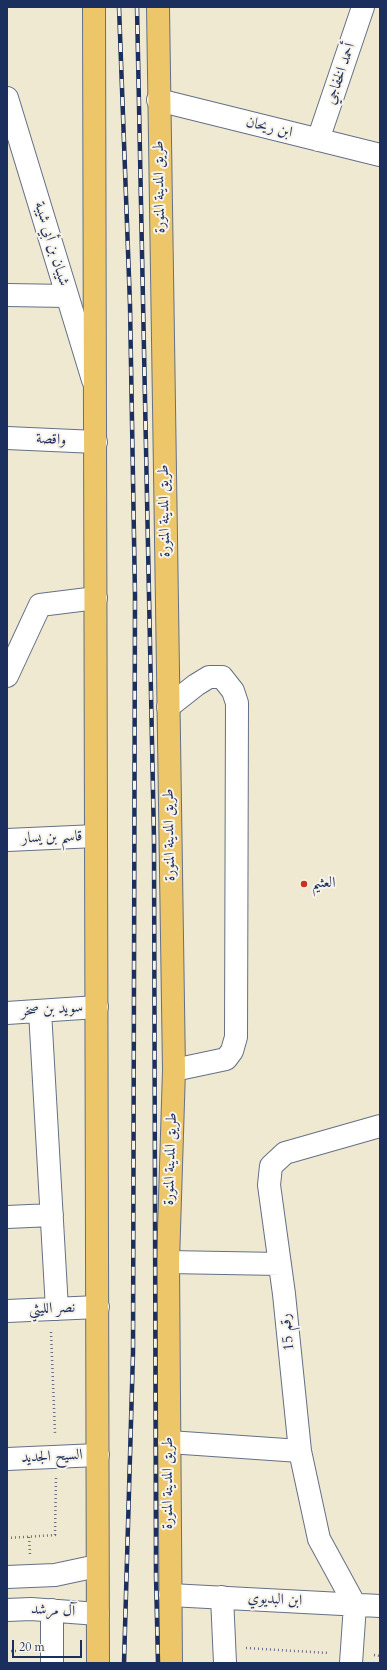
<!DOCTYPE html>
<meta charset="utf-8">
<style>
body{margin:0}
#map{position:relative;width:387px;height:1670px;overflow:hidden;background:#eee9d0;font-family:Cardo,serif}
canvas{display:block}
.frame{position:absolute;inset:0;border:8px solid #1b2f5e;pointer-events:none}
.scale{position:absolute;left:12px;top:1640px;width:70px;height:18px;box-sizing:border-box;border:2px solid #1b2f5e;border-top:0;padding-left:5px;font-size:12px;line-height:14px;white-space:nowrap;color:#1b2f5e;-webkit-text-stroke:3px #f7f3e8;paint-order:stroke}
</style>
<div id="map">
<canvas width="387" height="1670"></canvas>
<div class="frame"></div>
<div class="scale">20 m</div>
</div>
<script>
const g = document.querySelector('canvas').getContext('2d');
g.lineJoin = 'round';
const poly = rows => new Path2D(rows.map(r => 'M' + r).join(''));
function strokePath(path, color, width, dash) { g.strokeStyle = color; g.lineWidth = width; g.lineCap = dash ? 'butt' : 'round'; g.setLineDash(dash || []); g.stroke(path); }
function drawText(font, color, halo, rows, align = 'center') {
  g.font = font + ' Cardo,Amiri,serif'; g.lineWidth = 4; g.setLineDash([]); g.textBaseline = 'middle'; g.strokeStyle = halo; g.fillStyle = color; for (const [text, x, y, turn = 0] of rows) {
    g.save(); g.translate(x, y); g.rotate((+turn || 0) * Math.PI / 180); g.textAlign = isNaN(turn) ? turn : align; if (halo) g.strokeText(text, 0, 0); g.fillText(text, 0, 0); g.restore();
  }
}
const minor = poly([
 [7,98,93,380],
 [158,100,380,155],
 [318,140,363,7],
 [7,295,67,296],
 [7,438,96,442],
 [7,676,40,605,96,598],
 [168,707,196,685,209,677,222,677,233,691,237,703,236,1037,232,1051,226,1059,174,1070],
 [7,840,96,836],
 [40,1011,57,1309],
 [7,1013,97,1007],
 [7,1217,52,1215],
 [168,1262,280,1264],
 [7,1311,98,1307],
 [169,1442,300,1451],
 [7,1459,98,1455],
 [7,1577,55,1575,97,1566],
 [170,1595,380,1606],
 [222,1597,225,1663],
 [7,1610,31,1609,98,1614],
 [52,1663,52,1610],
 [351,1663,355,1605,319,1539,300,1451,284,1294,269,1185,271,1166,285,1153,380,1126]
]);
const major = poly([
 [94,7,98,1663],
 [158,7,174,1070,168,1262,171,1663]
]);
strokePath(minor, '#657086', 24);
strokePath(major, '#657086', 24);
strokePath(poly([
 [51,1332,55,1433],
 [29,1537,30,1554],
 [7,1538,55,1535,56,1478],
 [246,1648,329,1653],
 [7,1651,30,1651],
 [374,1655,380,1656]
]), '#657086', 2.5, [1, 3]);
strokePath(minor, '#fff', 22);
strokePath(major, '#ecc669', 22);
const rail = poly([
 [119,7,130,305,135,595,133,1353,124,1663],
 [137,7,154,840,156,1576,158,1663]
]);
strokePath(rail, '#1b2f5e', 4.5);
strokePath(rail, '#f7f3e8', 3, [9]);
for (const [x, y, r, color] of [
 [304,884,4,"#c8321e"]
]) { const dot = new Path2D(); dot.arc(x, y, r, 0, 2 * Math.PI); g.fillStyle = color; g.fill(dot); strokePath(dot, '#f7f3e8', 1.5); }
drawText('15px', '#1b2f5e', '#f7f3e8', [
 ["أحمد الخفاجي",341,74,-71],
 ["ابن ريحان",269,128,14],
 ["طريق المدينة المنورة",160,187,-91],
 ["شيبان بن أبي شيبة",51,244,73],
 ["واقصة",51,440,3],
 ["طريق المدينة المنورة",165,511,-91],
 ["طريق المدينة المنورة",170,835,-91],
 ["قاسم بن يسار",52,838,-2],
 ["سويد بن صخر",52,1010,-4],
 ["طريق المدينة المنورة",171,1159,-88],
 ["نصر الليثي",52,1309,-2],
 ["رقم 15",288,1332,-96],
 ["السيح الجديد",52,1457,-3],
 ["طريق المدينة المنورة",169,1483,-90],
 ["ابن البديوي",275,1600,3],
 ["آل مرشد",53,1611,3]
]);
drawText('15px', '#1b2f5e', '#f7f3e8', [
 ["العثيم",312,884]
], 'left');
</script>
